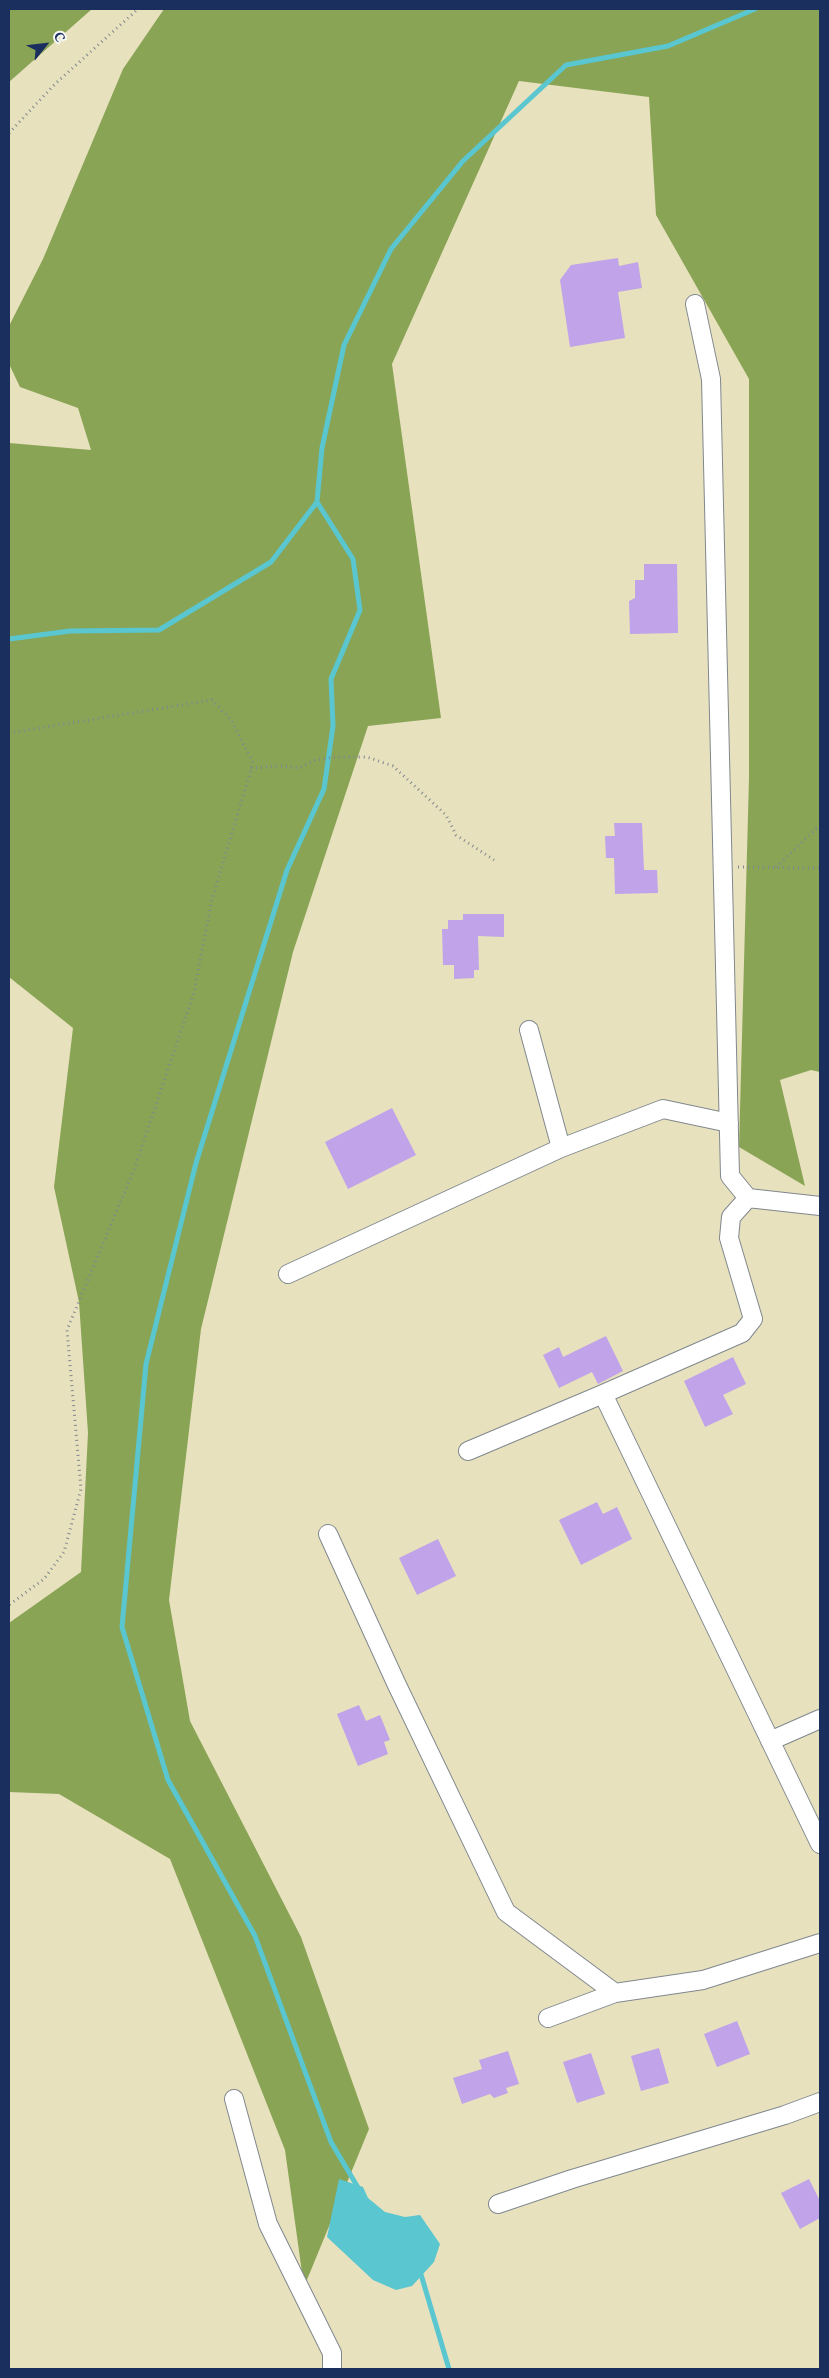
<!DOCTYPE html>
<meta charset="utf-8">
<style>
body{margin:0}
#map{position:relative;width:829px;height:2378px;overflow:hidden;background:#e7e1be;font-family:Vollkorn,serif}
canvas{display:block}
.frame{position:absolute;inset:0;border:10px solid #1b2f5e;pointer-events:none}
.north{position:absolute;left:20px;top:20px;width:50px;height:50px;-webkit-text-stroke:4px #f6f6f2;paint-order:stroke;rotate:61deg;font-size:14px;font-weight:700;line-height:20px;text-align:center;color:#1b2f5e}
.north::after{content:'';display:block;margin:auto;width:18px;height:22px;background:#1b2f5e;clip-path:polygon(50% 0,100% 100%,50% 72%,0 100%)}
</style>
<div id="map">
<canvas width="829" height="2378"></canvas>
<div class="frame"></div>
<div class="north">С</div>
</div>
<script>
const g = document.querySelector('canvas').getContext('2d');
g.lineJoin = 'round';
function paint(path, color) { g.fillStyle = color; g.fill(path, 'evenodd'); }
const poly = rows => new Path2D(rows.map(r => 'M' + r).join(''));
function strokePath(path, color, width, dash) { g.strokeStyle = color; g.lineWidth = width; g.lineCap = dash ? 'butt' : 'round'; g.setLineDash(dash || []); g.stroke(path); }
paint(poly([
 [9,9,92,9,9,82],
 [164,9,820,9,820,1072,811,1070,780,1080,805,1186,739,1147,749,778,749,379,656,215,649,97,519,81,392,364,441,718,368,726,293,952,201,1329,169,1600,190,1721,301,1937,369,2129,304,2287,285,2150,170,1859,59,1794,9,1792,9,1623,81,1572,88,1433,79,1302,54,1187,73,1028,9,977,9,443,91,450,78,408,20,387,9,364,9,326,43,259,123,69]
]), '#8aa456');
paint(poly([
 [339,2179,363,2187,368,2198,385,2212,405,2217,420,2215,440,2244,434,2262,412,2286,396,2290,373,2280,327,2237]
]), '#59c6d0');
strokePath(poly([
 [317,502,353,559,360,610,331,679,333,726,324,789,287,870,196,1163,146,1364,122,1627,168,1780,255,1936,331,2142,360,2191],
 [9,639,70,631,159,630,271,562,317,502,322,448,344,345,391,249,463,161,566,65,668,46,755,9],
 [420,2271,449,2369]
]), '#59c6d0', 5);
paint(poly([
 [618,258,619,266,638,262,642,288,618,292,625,338,570,347,560,280,571,265],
 [644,564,677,564,678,633,630,634,629,601,635,598,635,580,644,580],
 [614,823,642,823,644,870,657,870,658,893,615,894,614,858,606,858,605,836,615,836],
 [463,914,504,914,504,937,478,936,479,970,474,970,474,978,454,979,454,965,443,965,442,929,448,929,448,920,463,920],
 [392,1108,416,1155,348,1189,325,1142],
 [606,1336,623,1371,598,1384,592,1372,559,1388,543,1355,559,1347,563,1357],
 [733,1357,746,1384,723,1395,733,1414,705,1427,684,1381],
 [597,1502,603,1514,617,1507,632,1539,581,1565,559,1520],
 [438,1539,456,1576,417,1595,399,1558],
 [359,1705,366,1721,380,1715,390,1740,384,1742,388,1754,358,1766,337,1714],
 [737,2021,750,2054,717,2067,704,2034],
 [659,2048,669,2083,641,2091,631,2056],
 [508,2051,519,2084,506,2088,508,2093,494,2098,490,2094,462,2104,453,2078,482,2069,479,2060],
 [591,2053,605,2094,577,2103,563,2062],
 [809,2179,820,2201,820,2218,800,2229,781,2193]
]), '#c0a3e9');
const minor = poly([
 [695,304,711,379,730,1176,748,1198,820,1206],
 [529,1030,561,1148],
 [748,1198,731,1217,729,1238,753,1319,742,1333,603,1394,820,1844],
 [288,1274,561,1148,663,1109,729,1123],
 [468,1451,603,1394],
 [328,1534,396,1683,506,1912,615,1993,703,1980,820,1943],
 [770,1741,820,1719],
 [548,2018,615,1993],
 [234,2099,268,2224,332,2353,332,2369],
 [498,2204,572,2179,785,2115,820,2102]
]);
strokePath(minor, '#81888e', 20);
strokePath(poly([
 [9,133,55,84,138,9],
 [9,733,212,700,232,721,253,763,212,899,194,992,135,1167,67,1330,81,1489,64,1552,44,1579,9,1605],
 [251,768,281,766,299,768,315,760,336,757,367,757,393,766,446,815,456,835,494,860],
 [738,867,820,868],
 [776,867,816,829,820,828]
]), '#81888e', 3, [1, 4]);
strokePath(minor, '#fff', 18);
</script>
